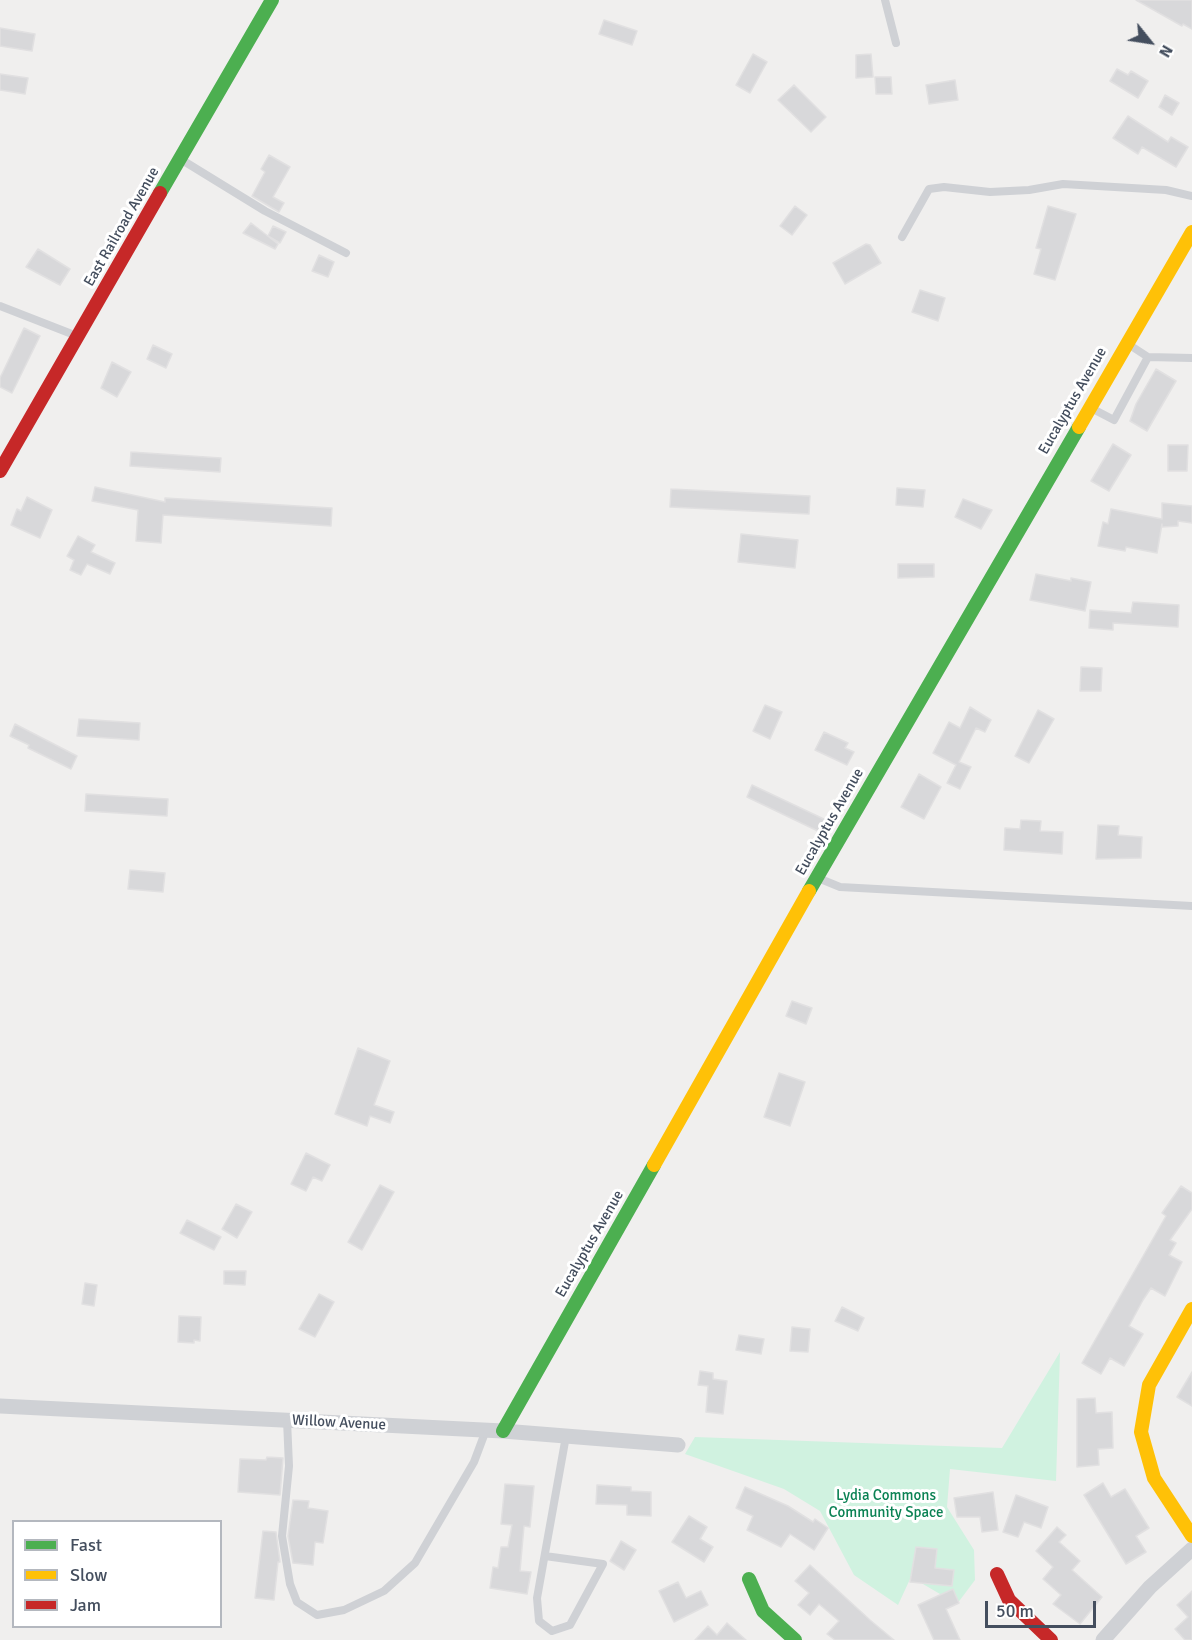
<!DOCTYPE html>
<style>
body{margin:0}
#map{position:relative;width:1192px;height:1640px;overflow:hidden;background:#f0efee;font-family:Signika,sans-serif}
canvas{display:block}
.legend{position:absolute;left:12px;top:1520px;width:210px;height:108px;box-sizing:border-box;background:#fff;border:2px solid #b4b8bf;margin:0;padding:8px 10px;list-style:none;font-size:18px;color:#444e5e}
.legend li{display:flex;align-items:center;gap:12px;height:30px}
.legend b{width:30px;border:2px solid #b4b8bf}
.north{position:absolute;left:1120px;top:12px;width:60px;height:60px;-webkit-text-stroke:4px #fff;paint-order:stroke;rotate:120deg;font-size:16px;font-weight:700;line-height:24px;text-align:center;color:#444e5e}
.north::after{content:'';display:block;margin:auto;width:21px;height:27px;background:#444e5e;clip-path:polygon(50% 0,100% 100%,50% 72%,0 100%)}
.scale{position:absolute;left:985px;top:1601px;width:111px;height:27px;box-sizing:border-box;border:3px solid #444e5e;border-top:0;padding-left:8px;font-size:18px;line-height:21px;white-space:nowrap;color:#444e5e;-webkit-text-stroke:4px #fff;paint-order:stroke}
</style>
<div id="map">
<canvas width="1192" height="1640"></canvas>
<ul class="legend">
<li><b style="height:8px;background:#4caf50"></b>Fast</li>
<li><b style="height:8px;background:#ffc107"></b>Slow</li>
<li><b style="height:8px;background:#c62828"></b>Jam</li>
</ul>
<div class="north">N</div>
<div class="scale">50 m</div>
</div>
<script>
const g = document.querySelector('canvas').getContext('2d');
g.lineJoin = 'round';
function paint(path, color) { g.fillStyle = color; g.fill(path, 'evenodd'); }
const poly = rows => new Path2D(rows.map(r => 'M' + r).join(''));
function strokePath(path, color, width, dash) { g.strokeStyle = color; g.lineWidth = width; g.lineCap = dash ? 'butt' : 'round'; g.setLineDash(dash || []); g.stroke(path); }
function drawText(font, color, halo, rows, align = 'center') {
  g.font = font + ' Signika,sans-serif'; g.lineWidth = 6; g.setLineDash([]); g.textBaseline = 'middle'; g.strokeStyle = halo; g.fillStyle = color; for (const [text, x, y, turn = 0] of rows) {
    g.save(); g.translate(x, y); g.rotate((+turn || 0) * Math.PI / 180); g.textAlign = isNaN(turn) ? turn : align; if (halo) g.strokeText(text, 0, 0); g.fillText(text, 0, 0); g.restore();
  }
}
paint(poly([
 [1060,1352,1056,1481,950,1469,947,1507,974,1550,975,1580,957,1604,911,1577,898,1605,854,1575,820,1511,784,1489,685,1454,695,1437,1002,1448]
]), '#d0f2e0');
const building = poly([
 [1136,0,1192,0,1192,29,1183,24,1182,26,1136,0],
 [604,20,637,31,632,45,599,34,604,20],
 [0,28,35,34,32,51,0,46,0,28],
 [753,54,767,62,750,93,736,85,753,54],
 [871,54,873,77,856,78,856,55,871,54],
 [1117,69,1128,75,1131,71,1148,81,1138,98,1110,81,1117,69],
 [0,74,28,78,25,94,0,90,0,74],
 [875,77,891,77,892,94,876,94,875,77],
 [955,80,958,100,929,104,926,85,955,80],
 [794,85,826,117,811,132,778,100,794,85],
 [1165,95,1179,103,1172,115,1159,107,1165,95],
 [1128,116,1168,142,1171,137,1188,147,1176,167,1142,147,1138,154,1113,138,1128,116],
 [269,155,290,167,273,197,284,203,279,212,252,196,265,172,261,169,269,155],
 [795,206,807,215,792,235,780,226,795,206],
 [1048,206,1076,214,1055,280,1034,274,1041,249,1036,248,1048,206],
 [251,223,278,244,275,249,243,233,251,223],
 [273,226,286,232,280,243,268,236,273,226],
 [866,244,870,245,881,263,845,284,833,263,866,244],
 [38,249,70,269,60,285,26,267,38,249],
 [319,255,334,262,328,277,312,271,319,255],
 [920,290,945,298,938,321,912,312,920,290],
 [24,328,40,336,12,393,0,387,0,378,24,328],
 [153,345,172,354,166,368,147,359,153,345],
 [112,362,131,372,117,397,101,388,112,362],
 [1156,369,1176,381,1147,431,1130,421,1136,404,1156,369],
 [1113,444,1131,455,1109,491,1091,481,1113,444],
 [1168,445,1188,445,1187,471,1168,471,1168,445],
 [131,452,221,458,220,472,130,466,131,452],
 [95,487,165,502,165,498,332,508,331,526,163,515,161,543,136,541,138,510,92,501,95,487],
 [897,488,925,490,923,507,896,505,897,488],
 [671,489,810,496,809,514,670,507,671,489],
 [27,497,52,510,40,538,11,525,17,509,21,511,27,497],
 [963,499,992,510,981,529,955,517,963,499],
 [1162,503,1192,506,1192,523,1178,521,1178,526,1162,527,1162,524,1157,553,1126,547,1125,551,1098,546,1103,522,1108,524,1111,509,1162,519,1162,503],
 [741,534,798,540,795,568,738,562,741,534],
 [78,536,95,545,91,552,115,563,110,574,87,564,81,575,70,570,74,560,67,556,78,536],
 [898,564,934,564,934,577,898,578,898,564],
 [1036,574,1071,581,1071,578,1091,582,1085,611,1030,600,1036,574],
 [1133,602,1179,605,1178,627,1113,623,1113,630,1089,628,1090,610,1131,613,1133,602],
 [1081,667,1102,668,1101,691,1080,691,1081,667],
 [765,705,782,712,770,739,753,731,765,705],
 [970,707,991,720,985,732,976,728,959,762,971,767,960,789,947,783,956,765,933,753,949,722,960,728,970,707],
 [1038,710,1054,719,1029,763,1015,756,1038,710],
 [79,719,140,723,139,740,77,736,79,719],
 [15,724,77,756,71,769,28,748,29,745,10,736,15,724],
 [824,732,848,743,845,748,854,752,847,765,815,750,824,732],
 [919,774,941,787,924,819,901,807,919,774],
 [752,785,828,821,822,833,747,797,752,785],
 [86,794,168,799,167,816,85,811,86,794],
 [1021,820,1041,821,1040,831,1063,832,1062,854,1004,850,1005,828,1020,829,1021,820],
 [1098,825,1119,826,1118,835,1142,837,1141,858,1096,859,1098,825],
 [130,870,165,873,163,892,128,889,130,870],
 [792,1001,812,1008,806,1024,786,1016,792,1001],
 [358,1048,390,1061,374,1105,394,1112,390,1123,370,1116,367,1126,335,1114,358,1048],
 [779,1073,805,1082,790,1126,764,1117,779,1073],
 [306,1153,330,1165,322,1181,313,1177,306,1191,291,1184,306,1153],
 [380,1185,394,1192,362,1250,348,1242,380,1185],
 [1181,1186,1192,1193,1192,1209,1170,1240,1176,1243,1169,1255,1182,1262,1165,1296,1151,1288,1143,1300,1129,1326,1143,1334,1124,1366,1110,1358,1101,1374,1082,1363,1166,1216,1162,1213,1181,1186],
 [236,1204,252,1212,237,1238,222,1229,236,1204],
 [187,1220,221,1237,214,1250,180,1233,187,1220],
 [224,1271,246,1271,245,1285,224,1284,224,1271],
 [85,1283,97,1285,94,1306,82,1304,85,1283],
 [319,1294,334,1302,315,1337,299,1329,319,1294],
 [842,1307,864,1318,858,1331,835,1321,842,1307],
 [179,1316,201,1317,200,1341,194,1340,194,1343,178,1342,179,1316],
 [792,1327,810,1329,808,1352,790,1351,792,1327],
 [739,1335,764,1339,761,1354,736,1350,739,1335],
 [700,1371,713,1373,713,1379,727,1381,723,1414,706,1412,708,1386,698,1385,700,1371],
 [1192,1372,1192,1406,1177,1397,1192,1372],
 [1095,1398,1096,1413,1112,1412,1113,1448,1098,1449,1099,1465,1077,1467,1077,1399,1095,1398],
 [267,1457,283,1458,280,1495,238,1492,240,1459,266,1460,267,1457],
 [1103,1483,1111,1497,1125,1489,1149,1528,1136,1536,1146,1552,1126,1564,1084,1495,1103,1483],
 [505,1484,534,1486,530,1527,524,1526,520,1571,531,1572,527,1594,490,1588,493,1567,498,1568,501,1547,508,1547,512,1525,501,1524,505,1484],
 [597,1485,631,1487,631,1491,651,1492,651,1516,627,1515,627,1505,596,1504,597,1485],
 [745,1487,788,1506,813,1522,815,1519,828,1528,814,1550,790,1534,781,1547,747,1530,753,1516,736,1508,745,1487],
 [993,1492,998,1530,982,1532,980,1517,957,1517,954,1498,993,1492],
 [1016,1495,1048,1507,1041,1528,1024,1522,1018,1537,1003,1532,1016,1495],
 [293,1500,309,1501,308,1508,328,1511,323,1543,315,1542,313,1565,293,1563,288,1536,293,1500],
 [689,1516,707,1527,700,1539,713,1547,704,1562,672,1542,689,1516],
 [1057,1527,1066,1535,1059,1542,1080,1561,1072,1570,1102,1597,1080,1624,1053,1604,1061,1595,1043,1579,1053,1567,1036,1551,1057,1527],
 [263,1531,276,1532,280,1562,278,1562,274,1600,255,1598,263,1531],
 [621,1541,636,1550,624,1570,610,1561,621,1541],
 [916,1547,937,1549,935,1568,954,1570,952,1586,910,1582,916,1547],
 [810,1565,870,1620,894,1640,835,1640,827,1634,839,1621,819,1604,810,1615,798,1605,809,1593,795,1581,810,1565],
 [678,1582,686,1598,701,1591,708,1605,674,1622,659,1591,678,1582],
 [953,1589,959,1603,946,1609,960,1640,934,1640,918,1605,953,1589],
 [1192,1591,1192,1640,1185,1640,1175,1629,1188,1617,1177,1605,1192,1591],
 [727,1623,746,1640,695,1640,708,1626,717,1635,727,1623]
]);
paint(building, '#d8d8da');
strokePath(building, '#e1e0e1', 1.5);
strokePath(poly([
 [885,0,896,43],
 [182,160,265,211,346,253],
 [902,237,929,189,944,187,990,192,1029,190,1063,184,1166,190,1192,196],
 [0,306,77,336],
 [1128,344,1148,357,1192,358],
 [1091,408,1114,420,1148,357],
 [818,878,840,887,1192,906],
 [287,1420,289,1466,282,1536,290,1584,297,1602,317,1615,344,1610,384,1591,415,1563,474,1462,486,1430],
 [545,1556,603,1564,570,1625,552,1631,539,1621,537,1598,566,1436]
]), '#cfd1d5', 8);
strokePath(poly([
 [0,1406,503,1431,678,1445],
 [1103,1640,1150,1587,1192,1549]
]), '#cfd1d5', 15);
strokePath(poly([
 [160,193,272,0],
 [809,891,1079,427],
 [503,1431,654,1165],
 [749,1579,763,1611,795,1640]
]), '#4caf50', 14);
strokePath(poly([
 [1079,427,1192,232],
 [654,1165,809,891],
 [1192,1309,1149,1385,1141,1432,1154,1478,1192,1536]
]), '#ffc107', 14);
strokePath(poly([
 [0,471,160,193],
 [997,1574,1009,1600,1051,1640]
]), '#c62828', 14);
drawText('15px', '#444e5e', '#fff', [
 ["East Railroad Avenue",122,227,-60],
 ["Eucalyptus Avenue",1073,401,-60],
 ["Eucalyptus Avenue",830,822,-60],
 ["Eucalyptus Avenue",590,1244,-60],
 ["Willow Avenue",339,1423,3]
]);
drawText('15px', '#0b8254', '#fff', [
 ["Lydia Commons",886,1496],
 ["Community Space",886,1513]
]);
</script>
